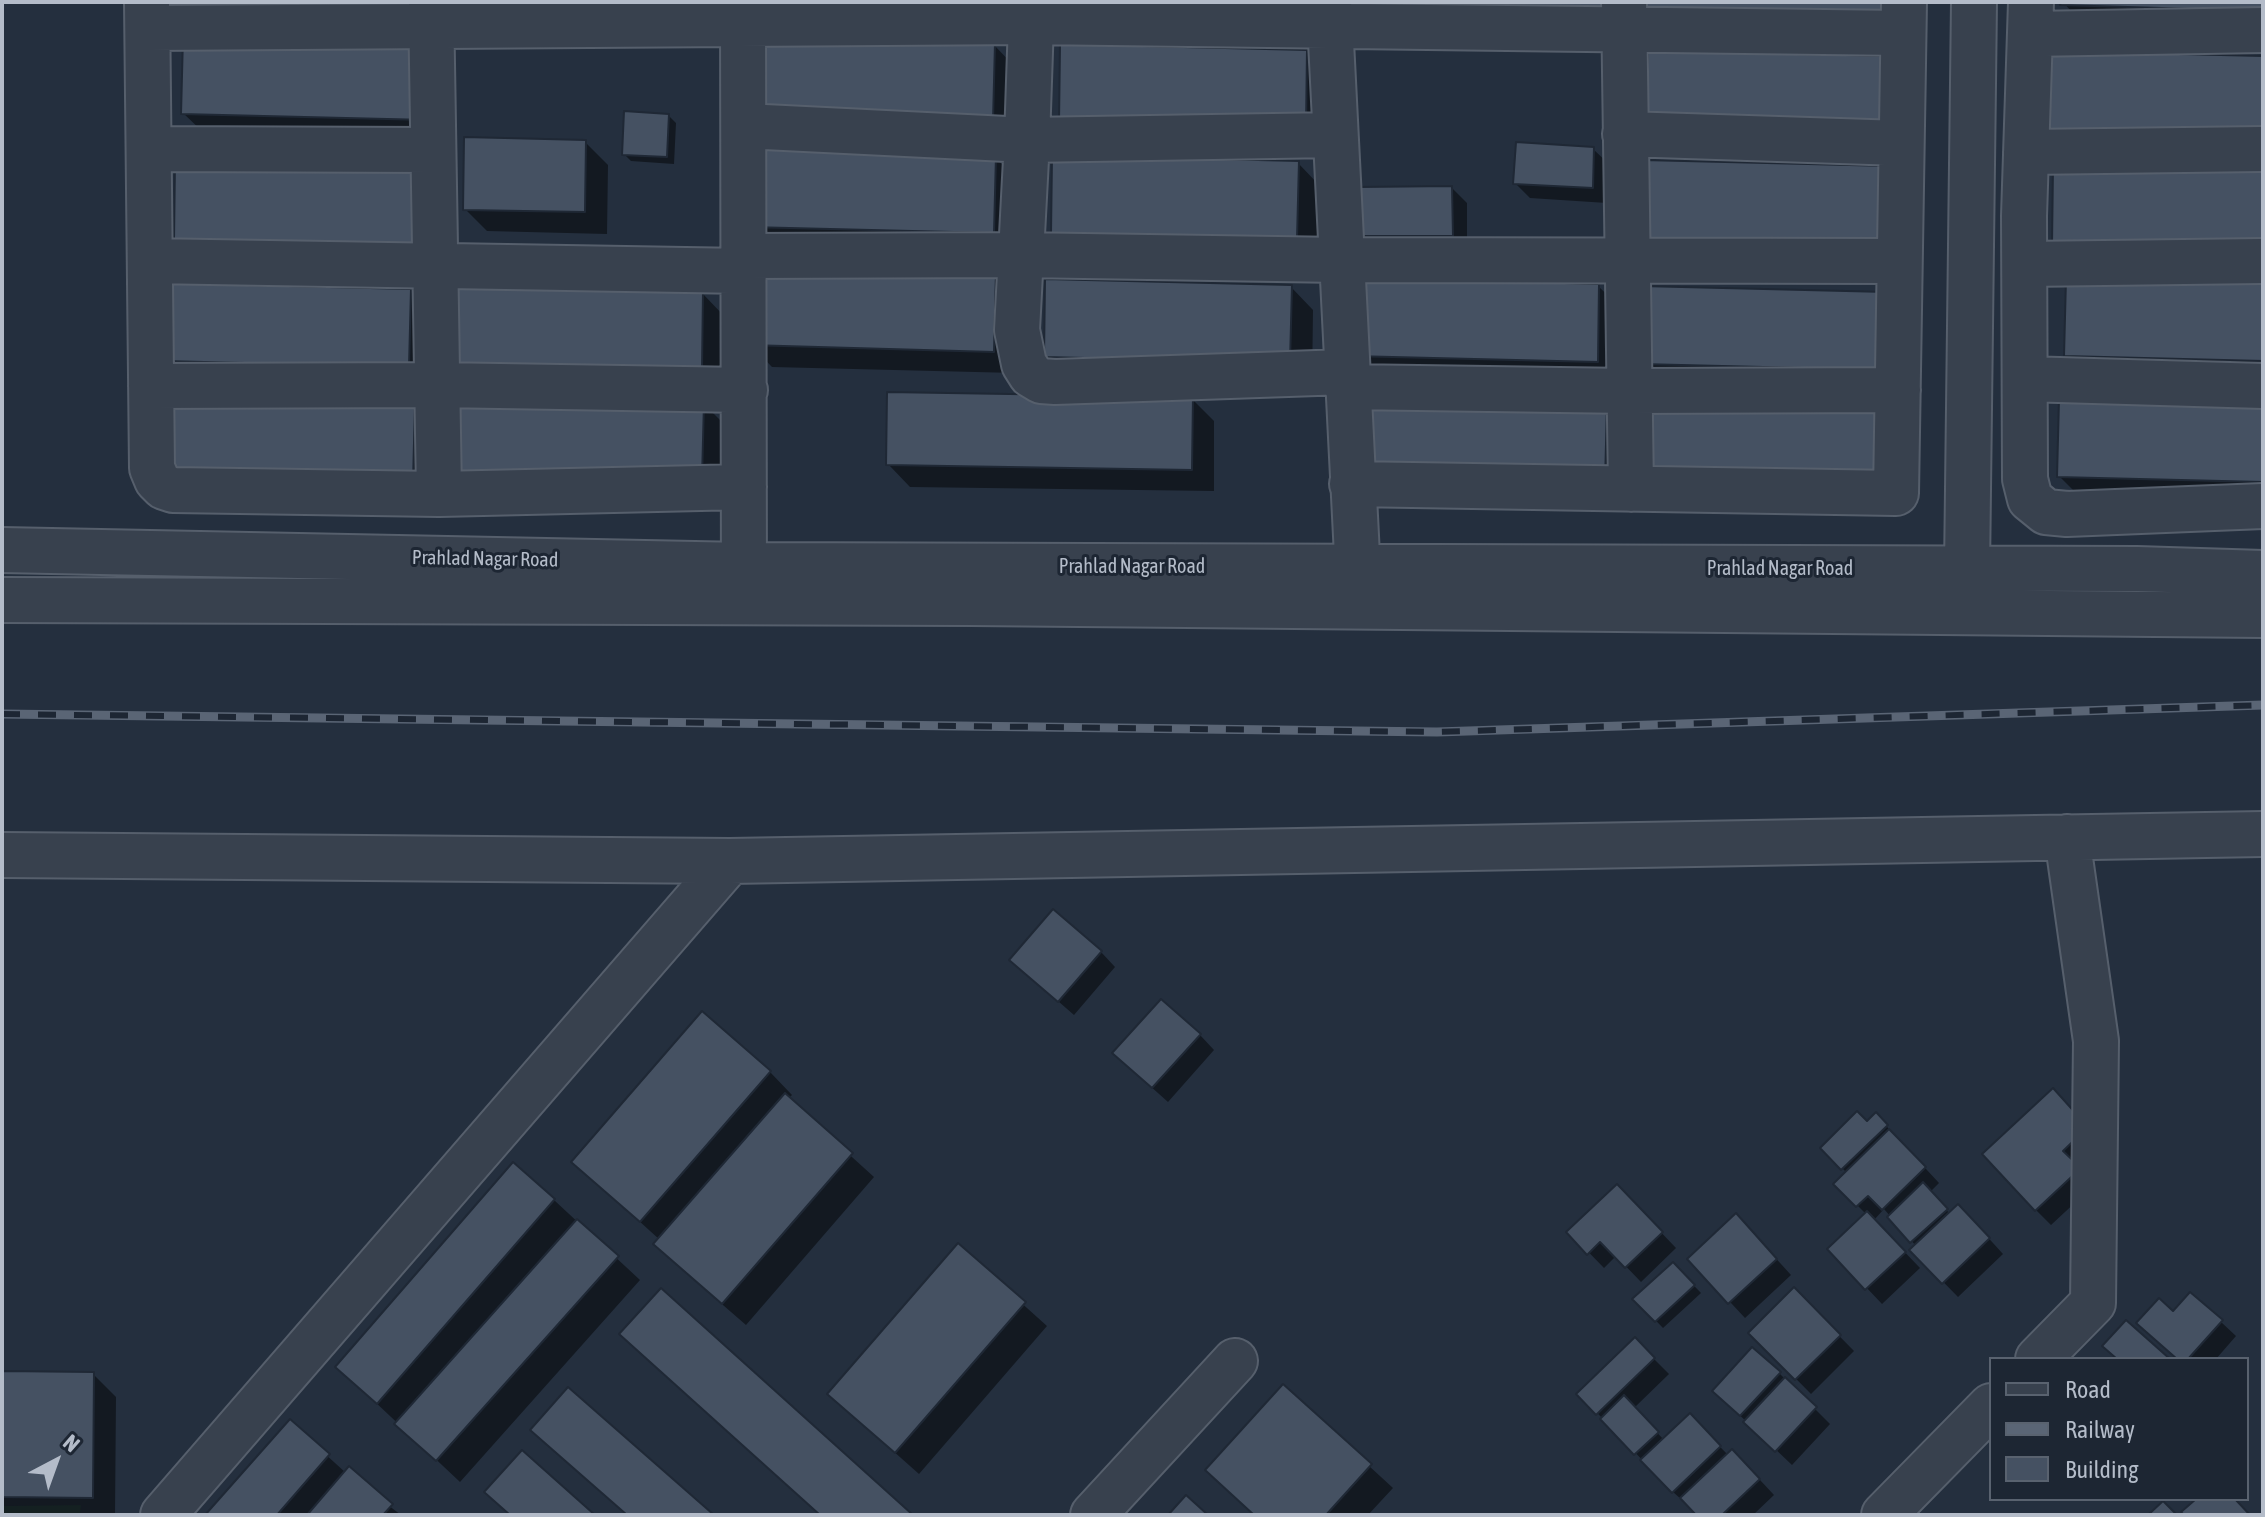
<!DOCTYPE html>
<style>
body{margin:0}
#map{position:relative;width:2265px;height:1517px;overflow:hidden;background:#242f3e;font-family:"Asap Condensed",sans-serif}
canvas{display:block}
.frame{position:absolute;inset:0;border:4px solid #b4bcc9;pointer-events:none}
.legend{position:absolute;left:1989px;top:1357px;width:260px;height:144px;box-sizing:border-box;background:#1d2633;border:2px solid #59626f;margin:0;padding:10px 14px;list-style:none;font-size:24px;color:#b4bcc9}
.legend li{display:flex;align-items:center;gap:16px;height:40px}
.legend b{width:40px;border:2px solid #59626f}
.north{position:absolute;left:16px;top:1421px;width:80px;height:80px;-webkit-text-stroke:6px #1d2633;paint-order:stroke;rotate:41deg;font-size:22px;font-weight:700;line-height:32px;text-align:center;color:#b4bcc9}
.north::after{content:'';display:block;margin:auto;width:28px;height:36px;background:#b4bcc9;clip-path:polygon(50% 0,100% 100%,50% 72%,0 100%)}
</style>
<div id="map">
<canvas width="2265" height="1517"></canvas>
<div class="frame"></div>
<ul class="legend">
<li><b style="height:10px;background:#38414e"></b>Road</li>
<li><b style="height:10px;background:#5a6575"></b>Railway</li>
<li><b style="height:22px;background:#455162"></b>Building</li>
</ul>
<div class="north">N</div>
</div>
<script>
const g = document.querySelector('canvas').getContext('2d');
g.lineJoin = 'round';
function paint(path, color) { g.fillStyle = color; g.fill(path, 'evenodd'); }
const poly = rows => new Path2D(rows.map(r => 'M' + r).join(''));
function strokePath(path, color, width, dash) { g.strokeStyle = color; g.lineWidth = width; g.lineCap = dash ? 'butt' : 'round'; g.setLineDash(dash || []); g.stroke(path); }
function drawText(font, color, halo, rows, align = 'center') {
  g.font = font + ' "Asap Condensed",sans-serif'; g.lineWidth = 6; g.setLineDash([]); g.textBaseline = 'middle'; g.strokeStyle = halo; g.fillStyle = color; for (const [text, x, y, turn = 0] of rows) {
    g.save(); g.translate(x, y); g.rotate((+turn || 0) * Math.PI / 180); g.textAlign = isNaN(turn) ? turn : align; if (halo) g.strokeText(text, 0, 0); g.fillText(text, 0, 0); g.restore();
  }
}
paint(poly([
 [81,1505,80,1515,2,1515,2,1506]
]), '#263c3f');
paint(poly([
 [187,2,444,2,444,22,200,15],
 [458,2,724,2,480,25],
 [1055,2,1319,2,1319,29],
 [2063,2,2263,2,2085,27],
 [751,39,994,45,1016,68,1015,143],
 [429,43,450,141,206,135,183,113],
 [1306,52,1329,74,1327,150,1083,144],
 [669,116,676,123,674,164,631,161,624,154],
 [585,142,608,165,607,234,487,231,465,209],
 [1593,149,1609,164,1607,203,1530,198,1515,183],
 [995,157,1017,180,1016,255,772,249,750,226],
 [1298,163,1320,186,1319,261,1075,255,1053,232],
 [1452,188,1467,203,1467,250,1376,250,1361,235],
 [995,275,1017,298,1016,373,772,367,750,344],
 [2263,285,2263,382,2089,378,2066,355],
 [1598,286,1621,308,1620,383,1376,377,1353,355],
 [1291,287,1313,310,1312,385,1068,379,1046,356],
 [410,291,433,314,431,389,188,383,165,361],
 [703,294,725,317,723,392,480,386],
 [1909,317,1907,392,1664,386,1642,363],
 [1192,399,1214,421,1214,491,910,487,888,464],
 [703,403,726,426,724,501,480,496],
 [414,406,437,428,435,504,192,498],
 [2263,406,2263,503,2082,499,2059,476],
 [1606,407,1628,429,1627,505,1383,498],
 [1101,952,1115,967,1074,1015,1027,974],
 [1200,1035,1214,1050,1168,1102,1130,1068],
 [770,1072,792,1095,788,1099,874,1177,746,1325,678,1266,656,1244,660,1240,574,1162],
 [2052,1091,2094,1185,2051,1225,2036,1210],
 [1876,1115,1939,1183,1930,1192,1950,1214,1973,1221,2003,1254,1958,1297,1912,1250,1916,1246,1884,1209,1874,1220,1920,1268,1882,1304,1830,1249,1866,1214,1836,1184,1847,1173,1822,1148,1867,1124],
 [554,1200,640,1280,460,1482,338,1367],
 [1632,1202,1676,1248,1641,1282,1616,1256,1604,1268,1569,1232],
 [1751,1231,1791,1275,1745,1318,1690,1259],
 [958,1246,1047,1326,919,1474,829,1394],
 [1673,1264,1701,1293,1663,1328,1635,1299],
 [1794,1290,1854,1351,1811,1394,1751,1333],
 [2173,1314,2221,1322,2236,1336,2216,1359,2178,1359],
 [1635,1340,1669,1374,1634,1408,1664,1440,1690,1416,1728,1455,1747,1466,1774,1495,1753,1515,1699,1515,1673,1492,1579,1394],
 [2,1373,93,1374,116,1397,115,1515,2,1515],
 [1779,1373,1830,1424,1792,1465,1730,1406],
 [1283,1387,1393,1488,1368,1515,1254,1515,1207,1470],
 [290,1422,346,1473,401,1515,208,1515]
]), '#0007');
const building = poly([
 [456,2,702,2,702,10,456,2],
 [1357,2,1604,2,1604,14,1357,8,1357,2],
 [1638,2,1884,2,1884,23,1637,17,1638,2],
 [2061,2,2263,2,2263,11,2060,5,2061,2],
 [183,36,430,41,428,120,181,114,183,36],
 [749,37,995,43,993,121,747,115,749,37],
 [1060,44,1307,50,1306,128,1059,122,1060,44],
 [1648,51,1894,56,1893,135,1646,128,1648,51],
 [2050,51,2263,56,2263,134,2048,129,2050,51],
 [624,111,669,114,667,157,622,155,624,111],
 [464,137,586,140,585,212,463,210,464,137],
 [1516,142,1594,147,1593,188,1513,184,1516,142],
 [749,149,996,155,994,233,748,227,749,149],
 [1052,155,1299,161,1297,239,1051,233,1052,155],
 [1643,160,1890,166,1888,244,1641,238,1643,160],
 [175,161,422,167,420,245,174,239,175,161],
 [2053,165,2263,171,2263,249,2052,244,2053,165],
 [1452,186,1453,236,1359,236,1358,187,1452,186],
 [749,267,996,273,994,352,748,345,749,267],
 [1353,277,1599,284,1598,362,1351,356,1353,277],
 [2066,278,2263,283,2263,361,2064,356,2066,278],
 [1045,279,1292,285,1290,363,1044,357,1045,279],
 [165,283,411,289,409,367,163,361,165,283],
 [457,286,703,292,702,370,455,364,457,286],
 [1641,286,1887,292,1886,370,1640,364,1641,286],
 [887,392,1193,397,1192,470,886,465,887,392],
 [457,396,704,402,702,479,456,474,457,396],
 [168,397,415,404,413,482,167,476,168,397],
 [1645,397,1891,403,1890,482,1643,475,1645,397],
 [1360,398,1607,405,1605,483,1359,477,1360,398],
 [2059,399,2263,404,2263,482,2057,477,2059,399],
 [1053,909,1102,951,1058,1002,1009,960,1053,909],
 [1161,999,1201,1034,1152,1088,1112,1053,1161,999],
 [702,1011,771,1071,640,1222,571,1162,702,1011],
 [2053,1088,2088,1127,2063,1151,2081,1168,2035,1211,1982,1154,2053,1088],
 [785,1093,853,1153,722,1304,653,1244,785,1093],
 [1857,1111,1867,1121,1876,1112,1888,1125,1841,1170,1820,1148,1857,1111],
 [1889,1129,1926,1167,1882,1210,1868,1196,1856,1207,1833,1184,1889,1129],
 [513,1162,555,1199,377,1404,335,1367,513,1162],
 [1923,1182,1948,1209,1910,1243,1887,1217,1923,1182],
 [1617,1184,1663,1232,1625,1268,1600,1242,1587,1255,1566,1232,1617,1184],
 [1958,1204,1990,1238,1942,1284,1909,1250,1958,1204],
 [1867,1211,1906,1252,1865,1290,1827,1249,1867,1211],
 [1736,1213,1777,1259,1728,1304,1687,1259,1736,1213],
 [577,1219,619,1256,436,1461,394,1424,577,1219],
 [958,1243,1026,1302,895,1453,827,1394,958,1243],
 [1673,1262,1695,1285,1655,1322,1632,1299,1673,1262],
 [1794,1287,1841,1335,1795,1380,1748,1333,1794,1287],
 [661,1288,913,1515,820,1515,619,1334,661,1288],
 [2190,1292,2223,1320,2188,1359,2177,1359,2136,1323,2159,1298,2173,1311,2190,1292],
 [2126,1320,2170,1359,2117,1359,2102,1346,2126,1320],
 [1635,1337,1655,1358,1596,1415,1576,1394,1635,1337],
 [1752,1347,1781,1372,1740,1416,1712,1391,1752,1347],
 [2,1371,94,1372,93,1498,2,1497,2,1371],
 [1785,1377,1817,1407,1775,1452,1743,1422,1785,1377],
 [1283,1384,1372,1464,1326,1515,1254,1515,1205,1470,1283,1384],
 [568,1387,714,1515,627,1515,530,1430,568,1387],
 [1624,1395,1659,1432,1634,1455,1600,1419,1624,1395],
 [1690,1413,1721,1446,1672,1493,1640,1460,1690,1413],
 [290,1419,330,1454,277,1515,205,1515,290,1419],
 [1732,1449,1760,1479,1722,1515,1696,1515,1680,1498,1732,1449],
 [522,1450,595,1515,510,1515,484,1492,522,1450],
 [349,1466,393,1504,383,1515,307,1515,349,1466],
 [1186,1495,1208,1515,1168,1515,1186,1495],
 [2196,1499,2235,1499,2250,1515,2184,1515,2181,1512,2196,1499],
 [2163,1501,2177,1515,2148,1515,2163,1501]
]);
paint(building, '#455162');
strokePath(building, '#1f2835', 2);
const minor = poly([
 [147,2,152,468,157,480,164,487,173,490,439,494,744,487],
 [431,2,439,494],
 [743,2,744,596],
 [1029,2,1031,22,1027,140,1017,330,1024,364,1031,375,1041,381,1055,382,1346,372],
 [1329,2,1359,595],
 [1624,2,1631,489],
 [2031,2,2024,216,2025,479,2030,499,2046,512,2067,514,2263,506],
 [148,28,1031,22,1903,33],
 [2030,34,2263,30],
 [744,126,1027,140,1335,135],
 [1625,134,1901,143],
 [149,149,433,150],
 [2026,152,2263,149],
 [745,256,1020,255,1341,260,1899,261],
 [150,261,745,271],
 [2025,264,2263,261],
 [2025,379,2263,386],
 [151,386,438,385,745,390],
 [1347,387,1630,391,1898,390],
 [1352,484,1896,493,1904,2],
 [2,550,744,565,2137,569,2263,573],
 [1967,570,1974,2],
 [2,600,971,603,2263,615],
 [2,855,730,861,163,1515],
 [730,861,2263,834],
 [2038,1359,2093,1303,2096,1041,2067,837],
 [1093,1515,1235,1361],
 [1884,1515,1991,1406]
]);
strokePath(minor, '#565f6c', 48);
strokePath(minor, '#38414e', 44);
const rail = poly([
 [2,714,1437,732,2263,705]
]);
strokePath(rail, '#5a6575', 9);
strokePath(rail, '#1d2633', 6, [18]);
drawText('20px', '#b4bcc9', '#1d2633', [
 ["Prahlad Nagar Road",485,559,1],
 ["Prahlad Nagar Road",1132,567],
 ["Prahlad Nagar Road",1780,569]
]);
</script>
